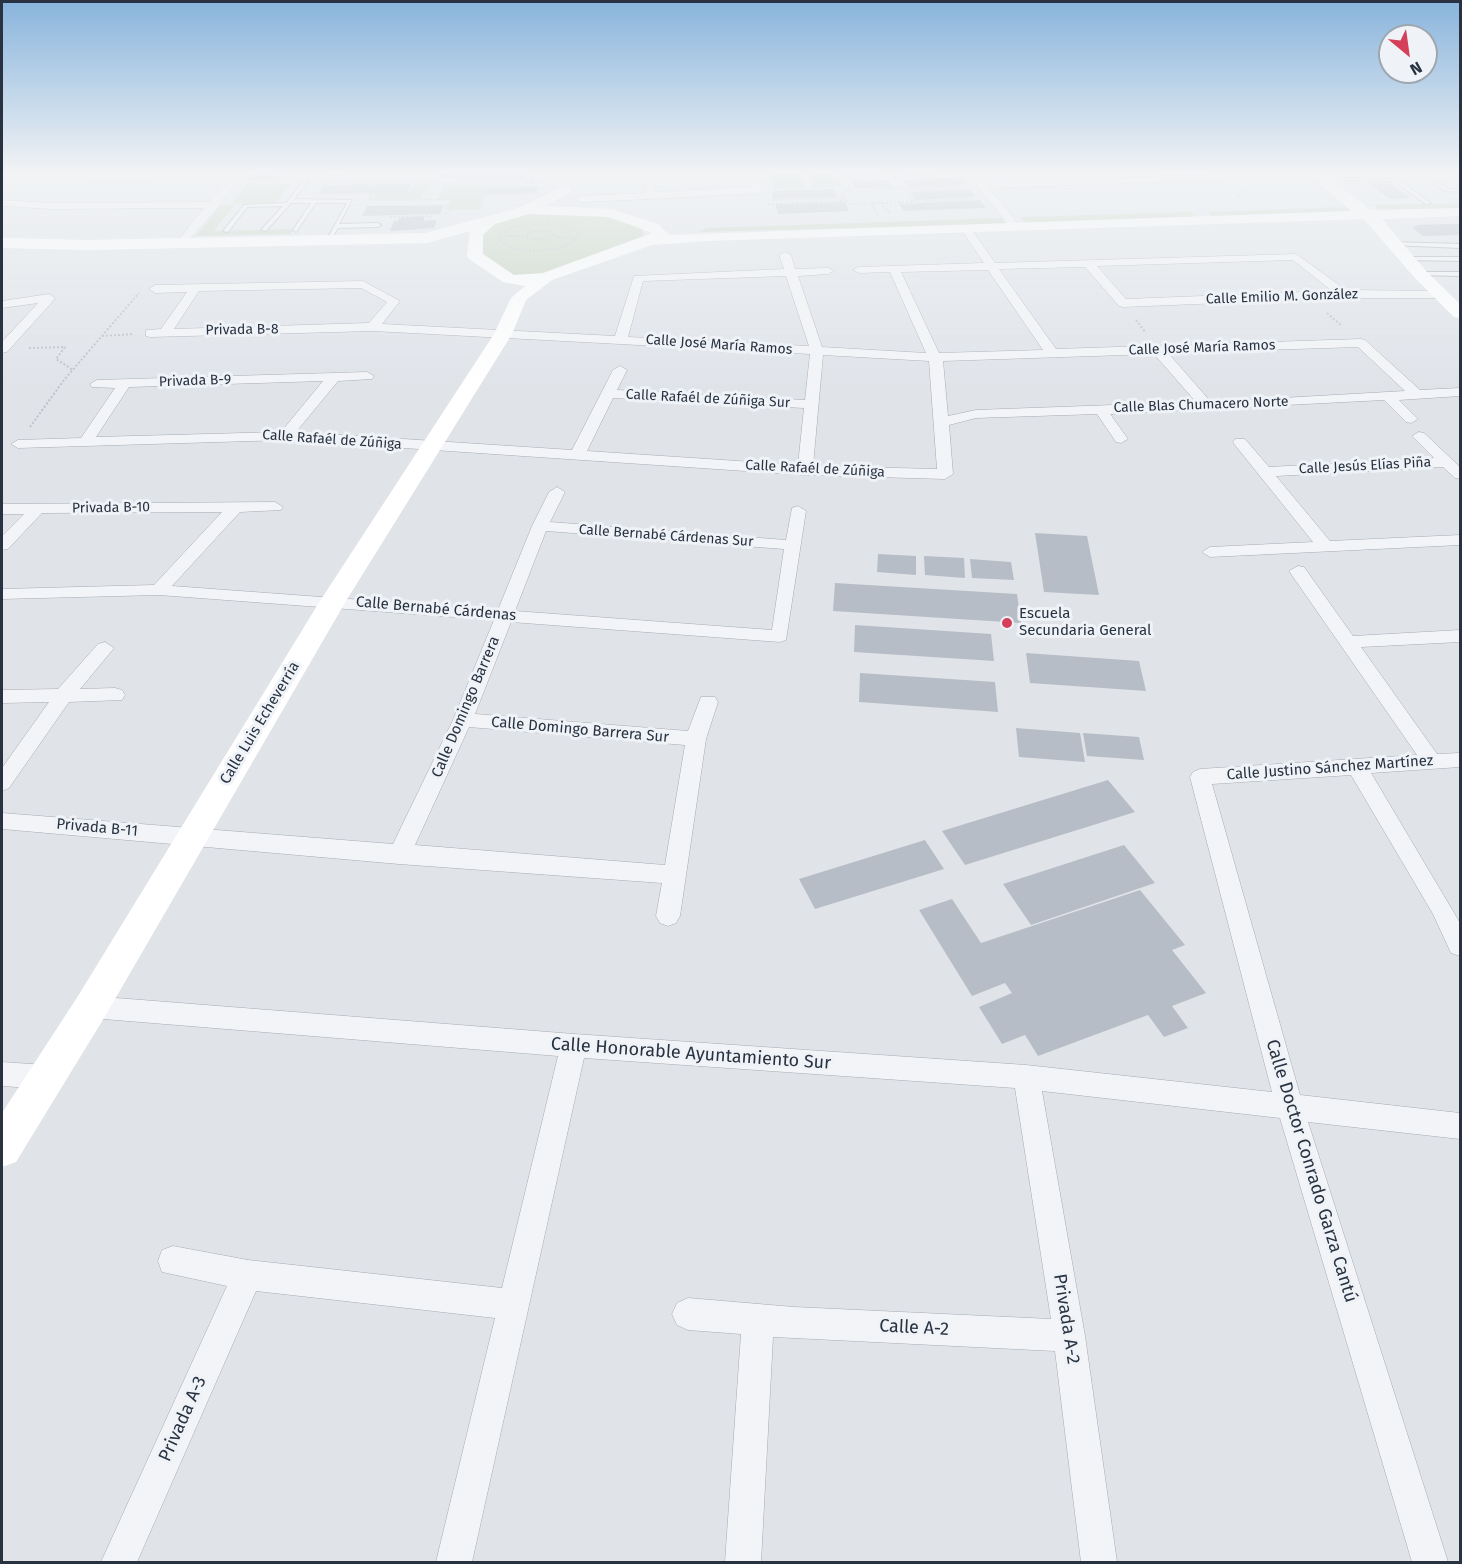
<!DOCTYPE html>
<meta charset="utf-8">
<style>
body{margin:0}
#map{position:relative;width:1462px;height:1564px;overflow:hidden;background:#e0e4e9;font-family:"Fira Sans",sans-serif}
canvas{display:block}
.frame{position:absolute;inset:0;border:3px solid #283241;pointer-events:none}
.north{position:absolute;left:1378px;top:24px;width:60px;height:60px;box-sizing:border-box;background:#eff3f7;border:2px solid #9fa6ae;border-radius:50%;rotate:151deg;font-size:16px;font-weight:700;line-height:24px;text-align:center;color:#283241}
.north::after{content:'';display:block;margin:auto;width:21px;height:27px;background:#d43f5a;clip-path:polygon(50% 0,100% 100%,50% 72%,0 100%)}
</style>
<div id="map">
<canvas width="1462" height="1564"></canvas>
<div class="frame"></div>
<div class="north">N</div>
</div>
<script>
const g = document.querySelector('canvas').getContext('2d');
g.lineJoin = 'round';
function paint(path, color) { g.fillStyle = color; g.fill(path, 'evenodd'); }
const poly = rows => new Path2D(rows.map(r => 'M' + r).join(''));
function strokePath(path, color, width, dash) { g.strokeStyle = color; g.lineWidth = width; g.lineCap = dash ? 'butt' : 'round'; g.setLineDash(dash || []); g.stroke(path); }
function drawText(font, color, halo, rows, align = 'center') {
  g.font = font + ' "Fira Sans",sans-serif'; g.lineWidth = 6; g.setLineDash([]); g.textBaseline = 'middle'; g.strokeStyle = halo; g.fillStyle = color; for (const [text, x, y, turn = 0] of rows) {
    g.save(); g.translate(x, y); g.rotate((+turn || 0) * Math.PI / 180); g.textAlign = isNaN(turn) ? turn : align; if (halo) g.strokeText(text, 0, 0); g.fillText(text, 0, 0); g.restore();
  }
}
paint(poly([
 [769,170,799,170,804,188,774,189],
 [807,170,834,170,842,186,813,188],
 [416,183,430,183,420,199,373,199,376,194,408,193],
 [247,184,291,184,277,203,231,204],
 [443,187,487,187,481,209,444,210,451,199,437,200],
 [1460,203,1460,209,1381,212,1374,205],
 [221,205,234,205,214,231,293,229,291,234,196,236],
 [1346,207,1353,213,1211,217,1208,212],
 [1191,212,1195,217,1025,223,1020,217],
 [519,213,603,216,641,228,644,236,545,276,519,280,482,256,482,229],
 [1002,218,1005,224,698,232,706,228]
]), '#c6d4c0');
paint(poly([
 [255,170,274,170,272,173,278,173,276,176,280,176,277,179,248,180],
 [527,170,525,178,439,178,441,174,447,174,449,171],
 [840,170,884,170,887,175,841,177],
 [897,170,957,170,959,173,902,176],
 [962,177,966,185,909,187,903,180],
 [888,180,893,188,855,189,851,181],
 [1387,182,1410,198,1390,199,1368,183],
 [412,184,407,193,318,194,323,185],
 [503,186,503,187,539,186,537,193,485,195,487,187],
 [834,189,837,197,773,199,772,191],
 [971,190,975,197,916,200,910,192],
 [980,200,986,208,904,211,899,204],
 [845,202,849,211,778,214,775,204],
 [444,205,440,214,362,216,367,206],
 [424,216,424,221,437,220,434,228,390,231,394,221,398,221,399,218],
 [1447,224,1460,224,1460,235,1423,236,1413,228,1417,225],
 [1035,533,1087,536,1099,595,1044,592],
 [878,554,916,556,916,575,877,572],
 [924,556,964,558,965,578,925,575],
 [970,559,1011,562,1014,580,972,578],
 [835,583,1017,594,1021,623,833,611],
 [855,625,991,634,994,661,854,652],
 [1026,653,1139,661,1146,691,1030,683],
 [860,673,995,682,998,712,859,702],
 [1016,728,1080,733,1085,762,1019,757],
 [1083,733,1139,737,1144,760,1087,756],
 [1108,780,1135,812,965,865,942,831],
 [925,840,944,869,815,909,799,879],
 [1124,845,1155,883,1031,925,1003,884],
 [1140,890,1185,945,1172,950,1206,993,1172,1006,1188,1028,1164,1037,1148,1015,1038,1056,1025,1035,1002,1044,979,1007,1012,993,1005,983,972,996,919,910,952,899,981,943]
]), '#b7bdc6');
const lane = poly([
 [1414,170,1420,170,1448,189,1460,190,1460,192,1445,191,1414,170],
 [1342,178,1397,179,1431,203,1426,204,1394,181,1340,180,1342,178],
 [304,181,308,182,294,199,352,200,339,224,378,223,381,225,378,227,338,228,330,241,326,241,347,203,316,203,296,232,293,230,311,203,291,203,266,231,261,230,283,206,247,207,228,232,223,231,244,205,286,203,304,181],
 [1390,242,1460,244,1460,248,1392,245,1390,242],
 [1406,257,1460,257,1460,261,1404,260,1404,258,1406,257],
 [1420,272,1460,272,1460,276,1418,275,1418,273,1420,272]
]);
const street = poly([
 [35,170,155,173,160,176,155,179,87,179,35,170],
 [236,170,245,170,218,207,185,245,181,246,176,243,204,208,52,209,2,206,2,200,52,203,209,202,236,170],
 [647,170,657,170,655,192,752,187,747,170,757,170,763,190,758,193,650,199,581,202,576,199,581,196,645,193,647,170],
 [965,170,974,170,984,182,1226,174,1231,177,1226,180,989,188,1019,225,1014,228,1010,227,965,170],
 [965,225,969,226,995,263,1296,254,1346,290,1446,291,1448,294,1442,298,1343,298,1123,307,1119,306,1085,267,999,269,1056,349,1361,339,1365,340,1420,390,1460,388,1460,396,1399,400,1418,419,1411,423,1406,422,1384,400,1110,414,1128,439,1121,443,1116,442,1097,414,976,418,949,425,953,474,945,479,805,475,285,440,18,448,11,444,18,440,81,438,115,388,92,387,90,384,97,380,367,372,374,376,372,379,338,381,296,432,572,450,613,370,620,366,627,370,617,390,805,400,810,354,373,331,150,337,146,336,146,330,161,329,187,292,155,293,149,289,155,285,363,281,400,301,382,324,615,336,634,276,784,269,779,255,785,252,791,255,795,269,828,268,834,271,828,274,798,276,822,347,926,353,890,272,859,273,853,270,859,267,984,263,960,228,965,225],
 [1293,260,1332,291,1126,299,1097,266,1293,260],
 [988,270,1043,350,939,353,901,272,988,270],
 [786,276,809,346,628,337,643,281,786,276],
 [361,288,387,302,369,323,174,329,199,291,361,288],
 [1358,347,1405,391,1211,402,1168,353,1358,347],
 [1154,354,1196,402,976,410,948,416,943,361,1154,354],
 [823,355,929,361,937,469,813,466,823,355],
 [323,381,281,432,96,437,129,387,323,381],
 [613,398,804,408,798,465,587,451,613,398],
 [49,294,55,298,53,301,7,352,2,353,2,342,38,303,2,308,2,301,49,294],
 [1419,432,1424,433,1460,467,1460,479,1455,478,1443,467,1276,476,1330,541,1460,535,1460,545,1210,557,1202,552,1210,547,1313,542,1235,445,1233,442,1235,439,1245,439,1269,467,1434,458,1412,436,1419,432],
 [557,487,565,492,550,522,786,540,792,508,798,506,806,511,786,640,780,642,511,622,475,714,688,731,701,697,715,697,718,702,706,739,680,916,676,923,668,926,660,923,656,916,662,883,399,864,2,829,2,813,393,844,453,720,494,620,159,595,2,599,2,589,154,585,222,512,42,513,8,549,2,550,2,536,24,514,2,514,2,504,275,502,283,507,281,510,240,512,172,586,498,610,532,526,549,492,557,487],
 [546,531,784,549,772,630,515,611,546,531],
 [469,727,685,745,665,865,415,845,469,727],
 [1298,566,1304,567,1353,636,1460,630,1460,642,1361,647,1437,754,1460,753,1460,767,1371,773,1460,923,1460,956,1451,953,1433,914,1351,775,1212,784,1300,1095,1460,1113,1460,1139,1308,1122,1448,1562,1412,1562,1280,1118,1042,1091,1085,1336,1117,1562,1081,1562,1055,1351,773,1337,761,1562,725,1562,741,1334,688,1330,677,1325,672,1314,677,1303,688,1298,794,1307,1051,1319,1015,1088,584,1058,472,1562,436,1562,495,1318,256,1291,137,1562,101,1562,227,1286,162,1272,158,1261,162,1250,173,1246,248,1260,502,1288,558,1056,91,1018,82,1015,78,1007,82,999,91,996,574,1034,1026,1065,1272,1092,1190,777,1193,772,1200,769,1417,755,1289,571,1298,566],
 [105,642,114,648,80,689,115,688,122,690,125,695,122,700,69,702,9,788,2,791,2,768,49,702,2,703,2,690,58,689,98,644,105,642],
 [2,1062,46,1065,55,1068,59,1077,55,1086,46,1089,2,1086,2,1062]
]);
strokePath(lane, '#a5abb3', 2);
strokePath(street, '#a5abb3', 1);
strokePath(poly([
 [895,177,913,201],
 [433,181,322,182,327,175,437,173],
 [533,182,534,170],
 [462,185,463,180,533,181],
 [1237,188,1243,193,1237,195,1240,200],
 [851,191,845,178,955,174],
 [906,192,965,189],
 [372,194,369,200,425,200],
 [844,198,841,192,960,186],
 [846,201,849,204,882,203,890,214],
 [871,203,878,216],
 [882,203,972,199],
 [768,204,846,201,844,198,772,200],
 [446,214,457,199,425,200,431,186,538,183],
 [390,217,433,216],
 [548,222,576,230,579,234,577,239,560,248,534,251,511,248,499,240,500,236,512,227,548,222],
 [536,231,547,231,555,235,546,240,527,238,528,234,536,231],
 [506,236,527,236],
 [554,237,577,238],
 [1327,313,1342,326],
 [1136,320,1146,333],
 [102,336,134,334],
 [29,348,65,347,56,359,73,370],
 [30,427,64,380,139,293]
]), '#bec2c8', 2, [2, 2]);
paint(lane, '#f3f4f7');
paint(street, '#f3f4f7');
paint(poly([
 [1305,170,1320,170,1370,210,1460,208,1460,216,1382,219,1426,271,1460,304,1460,318,1454,317,1414,277,1364,219,707,241,652,245,552,280,526,300,512,334,346,601,104,1018,16,1162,2,1167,2,1113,78,996,320,601,494,334,511,298,525,286,503,282,469,259,467,256,470,231,427,243,88,250,2,248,2,238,88,240,426,233,518,208,565,186,570,187,570,193,544,206,612,209,658,224,669,235,1351,211,1305,170],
 [529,214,610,217,652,233,543,273,514,275,483,254,483,235,495,224,529,214]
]), '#fff');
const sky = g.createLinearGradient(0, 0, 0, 389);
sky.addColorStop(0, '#88b4dc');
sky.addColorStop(0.44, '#f1f3f5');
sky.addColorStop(1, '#f1f3f500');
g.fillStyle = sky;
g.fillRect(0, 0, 1462, 389);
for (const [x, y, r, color] of [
 [1007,623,6,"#d43f5a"]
]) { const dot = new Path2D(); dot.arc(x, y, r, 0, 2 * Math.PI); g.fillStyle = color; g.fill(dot); strokePath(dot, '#eff3f7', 2); }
drawText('14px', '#283241', '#eff3f7', [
 ["Calle Emilio M. González",1282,297,-2],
 ["Privada B-8",242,330,-1],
 ["Calle José María Ramos",719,345,4],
 ["Calle José María Ramos",1202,348,-2],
 ["Privada B-9",195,381,-2],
 ["Calle Rafaél de Zúñiga Sur",708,399,3],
 ["Calle Blas Chumacero Norte",1201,405,-2],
 ["Calle Rafaél de Zúñiga",332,440,4],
 ["Calle Jesús Elías Piña",1365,466,-3],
 ["Calle Rafaél de Zúñiga",815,469,3],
 ["Privada B-10",111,508,-1],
 ["Calle Bernabé Cárdenas Sur",666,536,4]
]);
drawText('15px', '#283241', '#eff3f7', [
 ["Calle Bernabé Cárdenas",436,609,5],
 ["Calle Domingo Barrera",466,707,-67],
 ["Calle Luis Echeverría",260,723,-59],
 ["Calle Domingo Barrera Sur",580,730,5],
 ["Calle Justino Sánchez Martínez",1330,768,-4],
 ["Privada B-11",97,828,5]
]);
drawText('15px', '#283241', '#eff3f7', [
 ["Escuela",1019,614],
 ["Secundaria General",1019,631]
], 'left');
drawText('18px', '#283241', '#eff3f7', [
 ["Calle Honorable Ayuntamiento Sur",691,1054,4],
 ["Calle Doctor Conrado Garza Cantú",1311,1171,73],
 ["Privada A-2",1066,1319,81],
 ["Calle A-2",914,1328,3],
 ["Privada A-3",183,1419,-66]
]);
</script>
